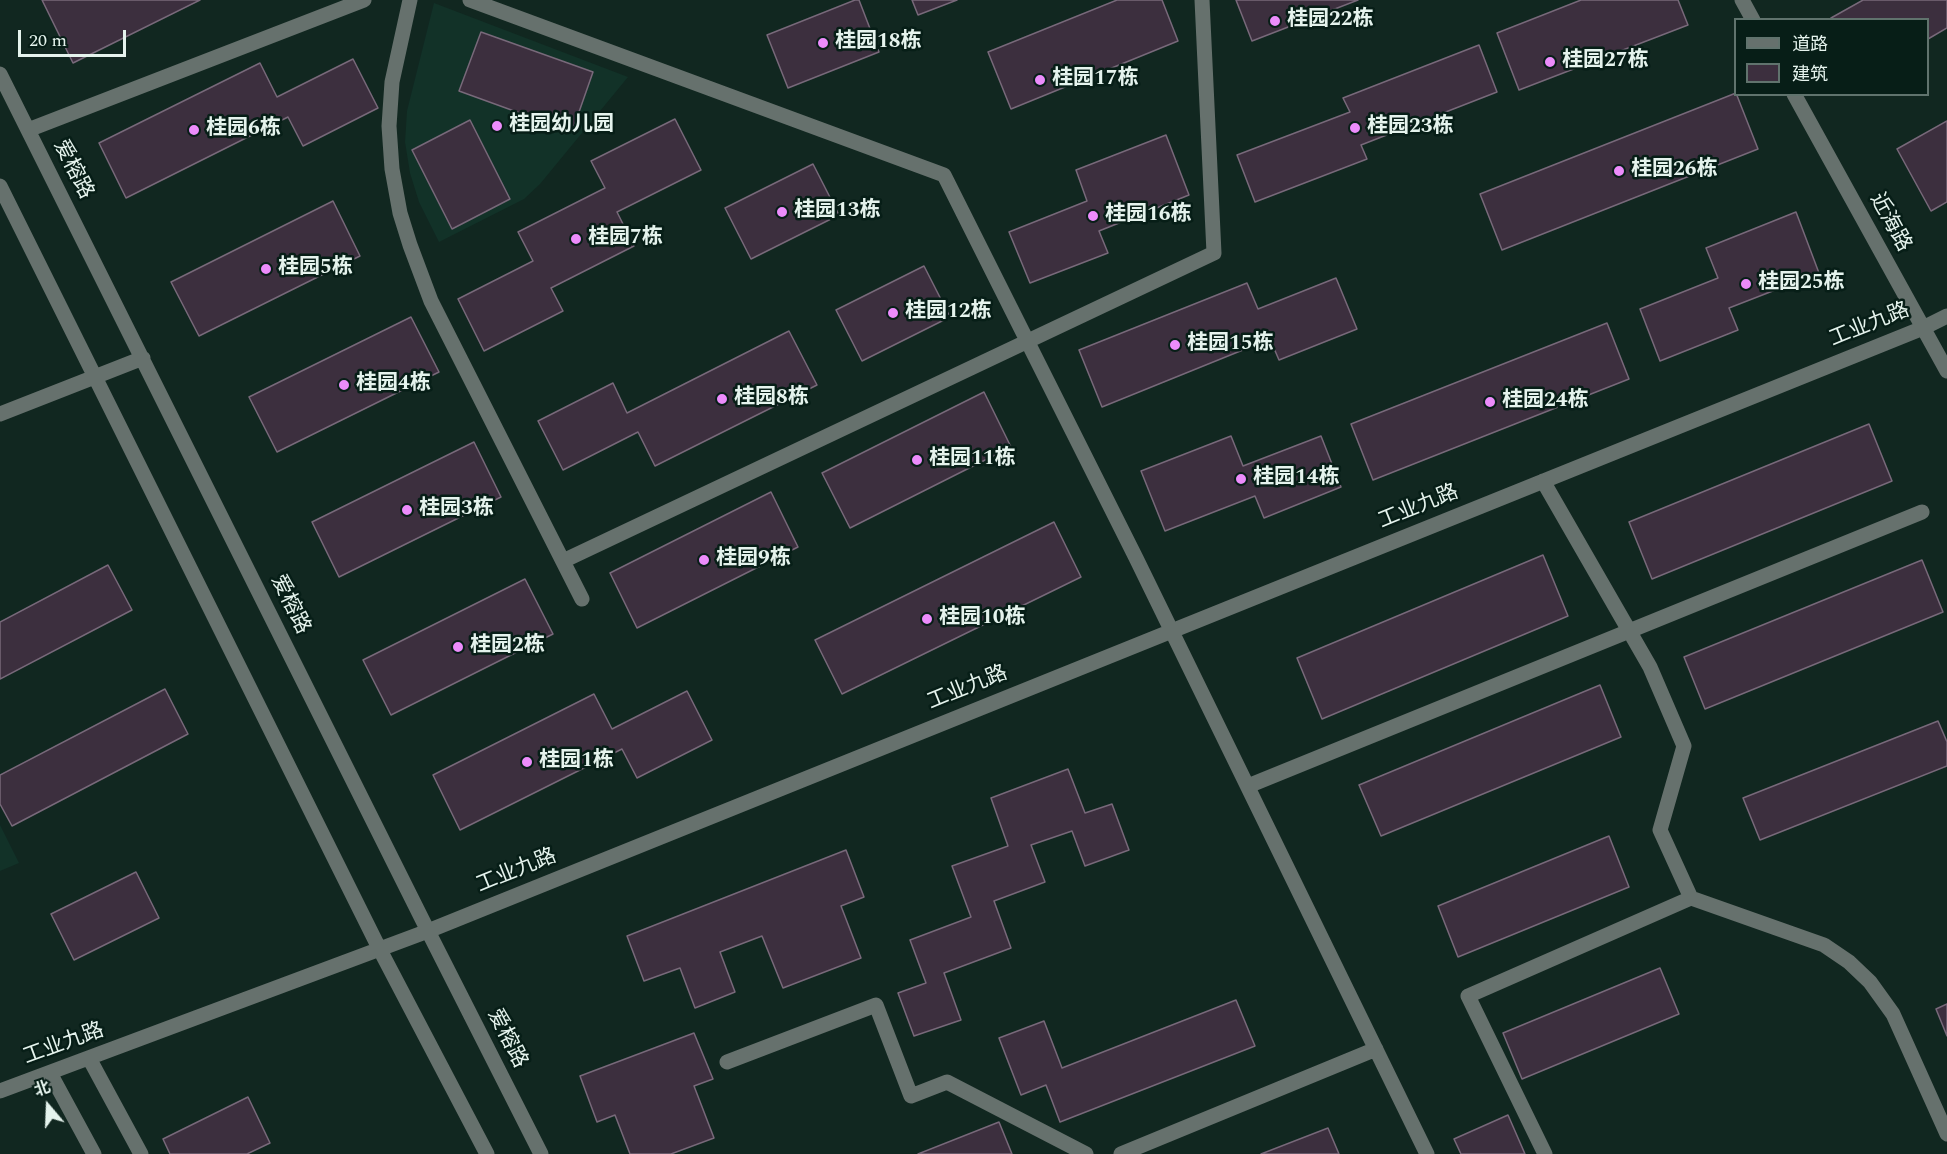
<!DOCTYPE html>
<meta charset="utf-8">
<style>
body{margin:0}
#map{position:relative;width:1947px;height:1154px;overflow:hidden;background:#112720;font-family:Spectral,"Noto Sans SC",serif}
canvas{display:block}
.legend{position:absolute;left:1734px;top:18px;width:195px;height:78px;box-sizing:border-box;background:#071e17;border:2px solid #60736d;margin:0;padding:8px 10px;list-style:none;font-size:18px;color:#e5f3ed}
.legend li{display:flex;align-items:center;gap:12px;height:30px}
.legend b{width:30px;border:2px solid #60736d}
.north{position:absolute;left:18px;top:1076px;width:60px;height:60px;-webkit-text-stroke:4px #071e17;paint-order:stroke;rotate:341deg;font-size:16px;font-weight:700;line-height:24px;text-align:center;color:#e5f3ed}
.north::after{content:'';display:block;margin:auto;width:21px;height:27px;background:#e5f3ed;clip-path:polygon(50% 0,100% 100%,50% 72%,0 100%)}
.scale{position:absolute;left:18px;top:30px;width:108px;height:27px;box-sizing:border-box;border:3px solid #e5f3ed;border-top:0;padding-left:8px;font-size:18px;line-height:21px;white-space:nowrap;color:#e5f3ed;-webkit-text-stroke:4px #071e17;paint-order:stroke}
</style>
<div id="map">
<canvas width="1947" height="1154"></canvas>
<ul class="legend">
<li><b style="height:8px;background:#66716d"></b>道路</li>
<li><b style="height:16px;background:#3c2f3e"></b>建筑</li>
</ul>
<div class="north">北</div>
<div class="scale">20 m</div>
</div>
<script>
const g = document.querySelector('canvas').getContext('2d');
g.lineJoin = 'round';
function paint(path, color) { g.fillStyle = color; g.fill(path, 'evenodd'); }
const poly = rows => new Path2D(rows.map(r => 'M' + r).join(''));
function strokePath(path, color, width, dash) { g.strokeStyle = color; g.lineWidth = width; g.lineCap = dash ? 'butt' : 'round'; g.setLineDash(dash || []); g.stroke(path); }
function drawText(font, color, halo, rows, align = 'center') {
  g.font = font + ' Spectral,"Noto Sans SC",serif'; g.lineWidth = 5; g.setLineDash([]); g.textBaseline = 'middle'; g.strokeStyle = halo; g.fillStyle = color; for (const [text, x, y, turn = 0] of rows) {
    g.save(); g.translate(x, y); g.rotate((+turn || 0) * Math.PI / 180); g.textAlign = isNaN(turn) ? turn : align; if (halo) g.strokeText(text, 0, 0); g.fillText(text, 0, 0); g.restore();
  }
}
paint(poly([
 [434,3,628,77,540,184,524,199,439,242,419,202,410,173,405,142,407,111],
 [0,825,19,863,0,871]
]), '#123228');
const building = poly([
 [42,0,200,0,73,63,42,0],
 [855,0,859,0,879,52,788,88,767,35,855,0],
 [912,0,957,0,918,15,912,0],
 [1117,0,1162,0,1178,41,1011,109,988,52,1117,0],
 [1236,0,1358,0,1252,41,1236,0],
 [1581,0,1678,0,1688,25,1519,90,1497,33,1581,0],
 [1863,0,1947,0,1947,28,1928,39,1928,20,1832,20,1831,18,1863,0],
 [481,32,593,72,572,132,459,91,481,32],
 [1479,45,1497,92,1361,145,1367,159,1255,202,1237,155,1350,112,1343,98,1479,45],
 [353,59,378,108,303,146,288,117,126,198,99,143,260,63,277,97,353,59],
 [1736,93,1758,149,1502,250,1480,194,1736,93],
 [675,119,701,170,617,212,634,246,551,288,563,311,484,351,458,299,533,261,518,232,605,188,591,161,675,119],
 [470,120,510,199,452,229,412,150,470,120],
 [1947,121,1947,202,1931,211,1897,149,1947,121],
 [1166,135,1189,195,1099,231,1108,253,1030,283,1009,232,1087,201,1076,170,1166,135],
 [813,164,839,215,751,259,725,208,813,164],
 [333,201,360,256,199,336,171,282,333,201],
 [1796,212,1819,273,1729,308,1738,330,1660,361,1640,309,1718,278,1706,248,1796,212],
 [924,266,950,317,862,361,836,310,924,266],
 [1336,278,1357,329,1279,360,1270,339,1102,407,1079,350,1247,283,1258,309,1336,278],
 [411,317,439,372,277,452,249,397,411,317],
 [1607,323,1629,379,1373,480,1351,424,1607,323],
 [789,331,817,385,655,466,638,432,563,470,538,421,613,383,627,413,789,331],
 [984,392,1011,447,850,528,822,473,984,392],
 [1869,424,1892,481,1652,579,1629,522,1869,424],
 [1231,436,1243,466,1321,436,1341,487,1264,518,1255,496,1165,531,1141,471,1231,436],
 [474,442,501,497,339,577,312,522,474,442],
 [771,492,798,547,637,628,610,573,771,492],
 [1054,522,1081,577,842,694,815,640,1054,522],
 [1543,555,1568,616,1322,719,1297,658,1543,555],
 [1922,560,1943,612,1705,709,1684,657,1922,560],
 [108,565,132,610,0,679,0,622,108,565],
 [525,579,553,634,391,715,363,660,525,579],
 [1600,685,1621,737,1381,836,1359,785,1600,685],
 [165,689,188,734,12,826,0,804,0,775,165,689],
 [687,691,712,740,637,778,622,749,460,830,433,775,594,694,612,729,687,691],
 [1938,721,1947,742,1947,766,1760,840,1743,798,1938,721],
 [1068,769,1085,813,1112,804,1129,850,1085,866,1072,831,1031,845,1045,882,994,901,1011,948,944,973,961,1020,914,1036,898,993,926,983,910,940,971,917,952,866,1008,846,991,798,1068,769],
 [1609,836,1629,887,1458,957,1438,906,1609,836],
 [846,850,864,897,841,906,861,958,783,988,762,936,720,952,735,992,695,1008,680,968,644,981,627,936,846,850],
 [136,872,159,918,74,960,51,914,136,872],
 [1660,968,1679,1014,1522,1079,1503,1033,1660,968],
 [1236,1000,1255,1046,1060,1122,1046,1085,1021,1095,999,1038,1044,1021,1062,1068,1236,1000],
 [1947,1004,1947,1036,1936,1009,1947,1004],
 [694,1033,713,1079,694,1086,714,1138,671,1154,630,1154,615,1115,597,1122,580,1076,694,1033],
 [248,1097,270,1143,247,1154,170,1154,163,1139,248,1097],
 [1508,1115,1525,1154,1461,1154,1454,1139,1508,1115],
 [999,1122,1012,1154,918,1154,999,1122],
 [1328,1128,1339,1154,1261,1154,1328,1128]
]);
paint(building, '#3c2f3e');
strokePath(building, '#78697a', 1.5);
strokePath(poly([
 [410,0,392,82,389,126,392,169,400,213,410,245,431,301,582,599],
 [470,0,944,175,1136,558,1427,1154],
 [1742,0,1753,20],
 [0,74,428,931,541,1154],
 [1794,94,1947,371],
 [28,130,364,0],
 [0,186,379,948,487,1154],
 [0,414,143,358],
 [1543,481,1650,667,1684,746,1660,830,1691,898],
 [563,561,1214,253,1202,0],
 [1248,786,1922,512],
 [89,1058,141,1154],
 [727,1062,876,1005,911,1096,947,1082,1086,1154],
 [50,1073,94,1154],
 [0,1091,428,931,1923,328,1947,316],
 [1121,1154,1376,1049],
 [1545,1154,1468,996,1691,898,1824,945,1849,962,1870,982,1893,1014,1947,1134]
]), '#66716d', 15);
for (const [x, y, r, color] of [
 [1275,21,6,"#ec8cfb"],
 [823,43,6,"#ec8cfb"],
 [1550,62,6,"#ec8cfb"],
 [1040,80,6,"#ec8cfb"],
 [497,126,6,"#ec8cfb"],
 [1355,128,6,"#ec8cfb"],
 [194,130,6,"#ec8cfb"],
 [1619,171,6,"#ec8cfb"],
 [782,212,6,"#ec8cfb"],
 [1093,216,6,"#ec8cfb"],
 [576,239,6,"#ec8cfb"],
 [266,269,6,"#ec8cfb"],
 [1746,284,6,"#ec8cfb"],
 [893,313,6,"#ec8cfb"],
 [1175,345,6,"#ec8cfb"],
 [344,385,6,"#ec8cfb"],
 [722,399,6,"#ec8cfb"],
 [1490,402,6,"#ec8cfb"],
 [917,460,6,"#ec8cfb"],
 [1241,479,6,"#ec8cfb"],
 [407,510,6,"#ec8cfb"],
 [704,560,6,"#ec8cfb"],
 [927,619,6,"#ec8cfb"],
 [458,647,6,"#ec8cfb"],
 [527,762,6,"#ec8cfb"]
]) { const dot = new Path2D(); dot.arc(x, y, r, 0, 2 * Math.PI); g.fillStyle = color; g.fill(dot); strokePath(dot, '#071e17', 2); }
drawText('bold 21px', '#e5f3ed', '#071e17', [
 ["桂园22栋",1287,21],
 ["桂园18栋",835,43],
 ["桂园27栋",1562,62],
 ["桂园17栋",1052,80],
 ["桂园幼儿园",509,126],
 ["桂园23栋",1367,128],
 ["桂园6栋",206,130],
 ["桂园26栋",1631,171],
 ["桂园13栋",794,212],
 ["桂园16栋",1105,216],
 ["桂园7栋",588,239],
 ["桂园5栋",278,269],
 ["桂园25栋",1758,284],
 ["桂园12栋",905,313],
 ["桂园15栋",1187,345],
 ["桂园4栋",356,385],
 ["桂园8栋",734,399],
 ["桂园24栋",1502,402],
 ["桂园11栋",929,460],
 ["桂园14栋",1253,479],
 ["桂园3栋",419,510],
 ["桂园9栋",716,560],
 ["桂园10栋",939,619],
 ["桂园2栋",470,647],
 ["桂园1栋",539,762]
], 'left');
drawText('21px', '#e5f3ed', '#071e17', [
 ["爱榕路",72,170,63],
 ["近海路",1889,223,61],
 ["工业九路",1870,326,-22],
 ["工业九路",1419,508,-22],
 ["爱榕路",289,605,64],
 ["工业九路",968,689,-22],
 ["工业九路",517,872,-22],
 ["爱榕路",506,1039,63],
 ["工业九路",64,1045,-20]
]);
</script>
